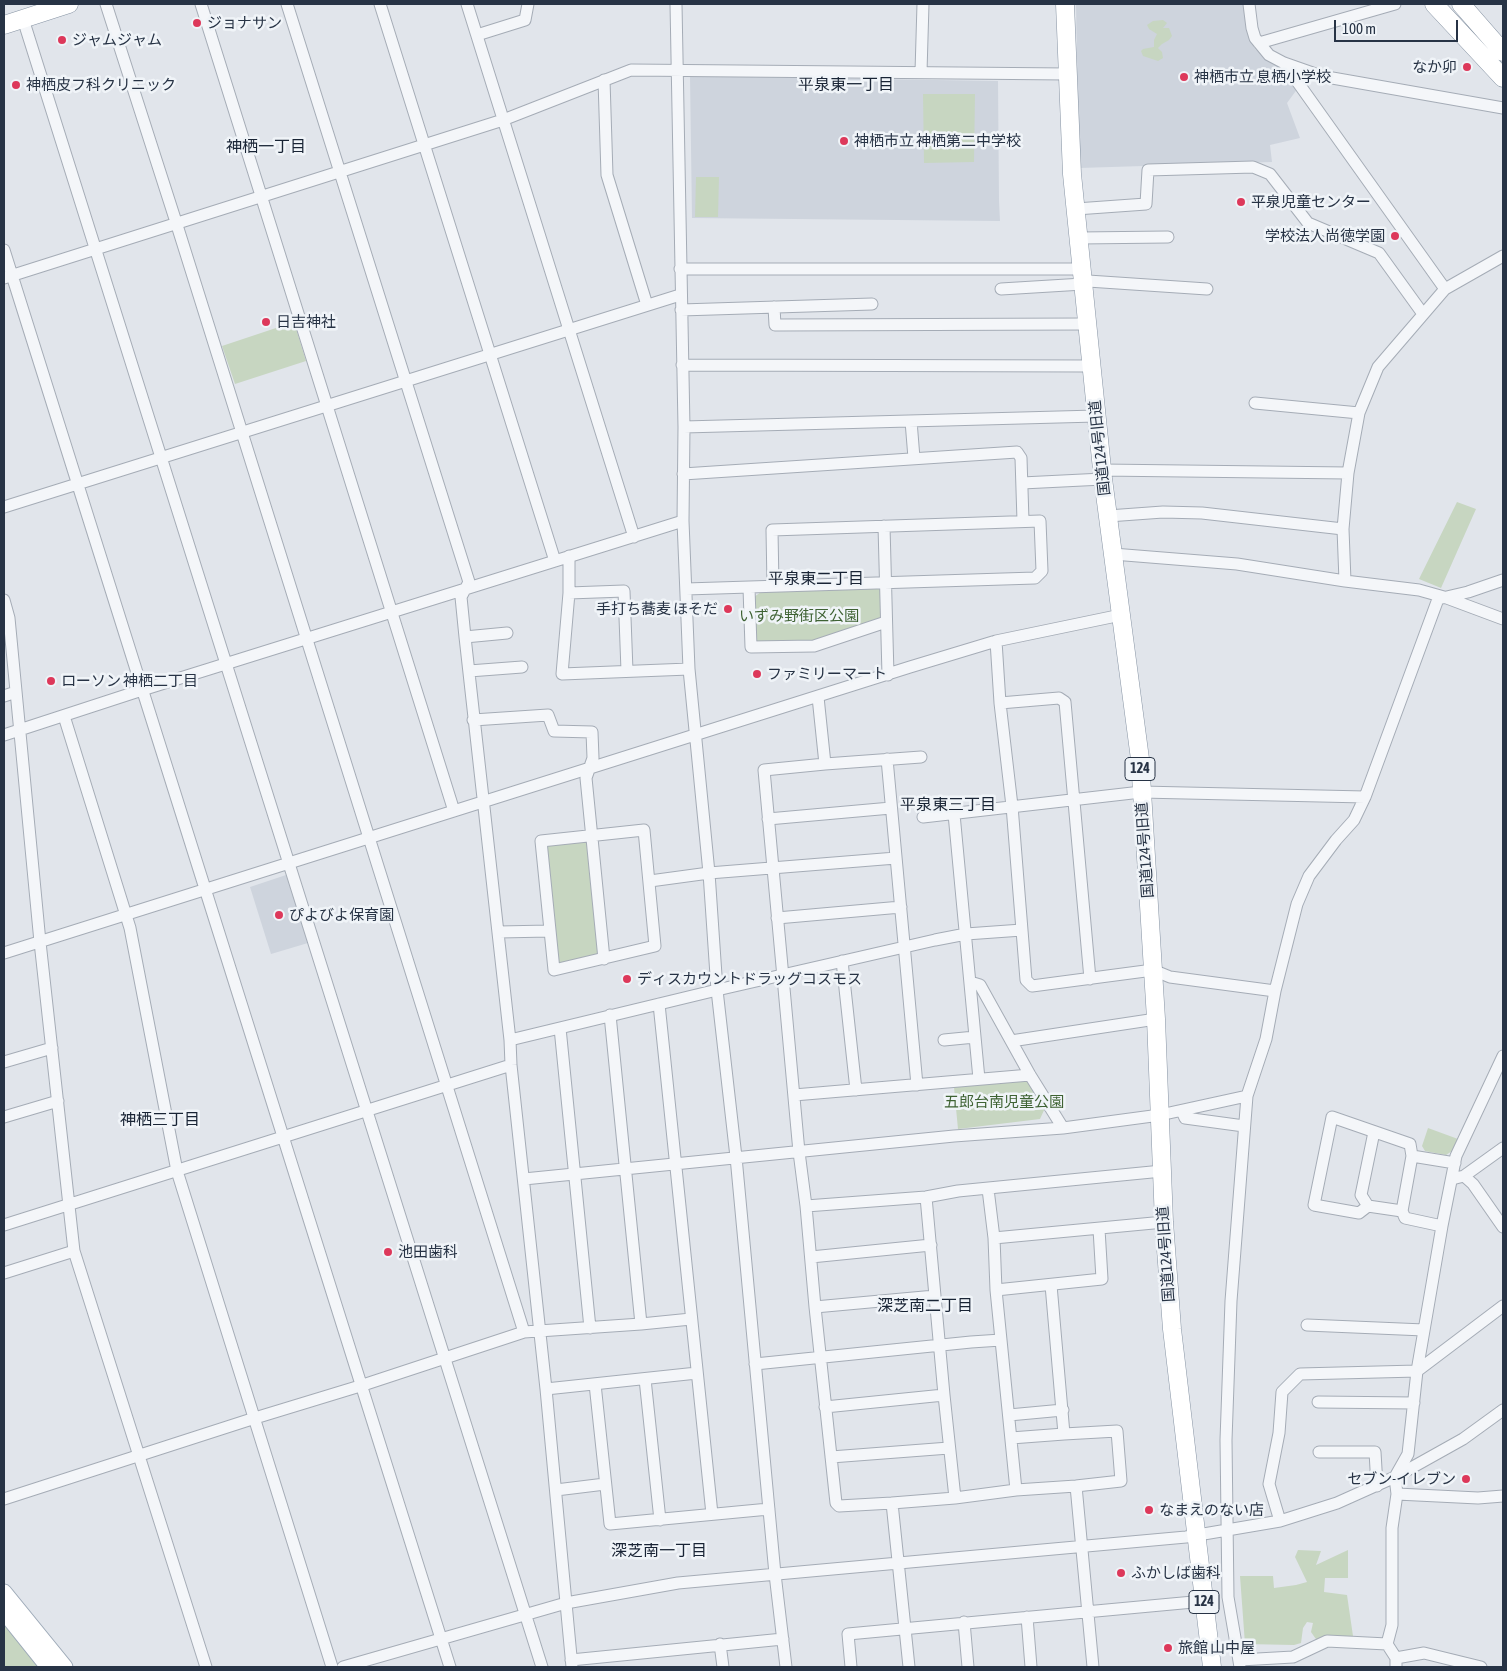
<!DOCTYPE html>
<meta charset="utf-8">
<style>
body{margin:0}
#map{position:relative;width:1507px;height:1671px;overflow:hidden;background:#e1e5eb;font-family:"Asap Condensed",sans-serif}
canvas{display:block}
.frame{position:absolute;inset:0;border:5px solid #273345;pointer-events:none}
.scale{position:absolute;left:1334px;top:20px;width:124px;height:22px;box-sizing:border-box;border:2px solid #273345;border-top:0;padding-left:6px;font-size:15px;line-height:18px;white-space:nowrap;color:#273345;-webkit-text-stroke:4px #f0f4f8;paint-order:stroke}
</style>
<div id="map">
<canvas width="1507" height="1671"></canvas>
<div class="frame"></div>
<div class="scale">100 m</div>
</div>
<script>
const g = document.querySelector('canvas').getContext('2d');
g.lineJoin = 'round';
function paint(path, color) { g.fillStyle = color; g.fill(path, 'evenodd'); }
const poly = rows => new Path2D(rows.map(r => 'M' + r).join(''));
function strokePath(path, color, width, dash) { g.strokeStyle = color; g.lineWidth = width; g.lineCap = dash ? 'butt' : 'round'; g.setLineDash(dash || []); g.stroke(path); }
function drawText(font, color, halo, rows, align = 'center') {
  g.font = font + ' "Asap Condensed","Noto Sans JP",sans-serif'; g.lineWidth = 5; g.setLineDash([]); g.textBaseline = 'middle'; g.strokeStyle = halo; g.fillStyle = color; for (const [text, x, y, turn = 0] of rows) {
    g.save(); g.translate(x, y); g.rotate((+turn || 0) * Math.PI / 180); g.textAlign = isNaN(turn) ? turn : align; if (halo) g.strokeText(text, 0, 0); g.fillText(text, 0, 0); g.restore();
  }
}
paint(poly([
 [1076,4,1246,4,1255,49,1282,65,1298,88,1287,103,1300,138,1270,145,1272,162,1079,168],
 [690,76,998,81,999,201,1000,221,692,218],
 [286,875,308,943,271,954,250,887]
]), '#ced4dd');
paint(poly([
 [1163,20,1167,23,1163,28,1169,28,1172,36,1169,40,1162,44,1158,48,1162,52,1163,58,1158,61,1143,56,1141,51,1143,49,1154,47,1154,40,1157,34,1149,29,1147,25,1153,21],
 [923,94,975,94,974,162,924,163],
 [696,177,719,177,718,217,695,217],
 [294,322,306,361,235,384,222,346],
 [1457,502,1476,509,1441,588,1419,579],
 [878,588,881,591,881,618,811,642,759,642,755,640,754,597,761,592],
 [587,840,599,956,558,965,544,844],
 [1028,1080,1045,1108,1040,1119,958,1129,954,1087],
 [1428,1128,1458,1139,1455,1149,1446,1155,1425,1151,1422,1146],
 [1298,1550,1321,1551,1316,1565,1348,1550,1348,1578,1325,1578,1324,1592,1347,1595,1353,1636,1328,1638,1318,1642,1311,1632,1313,1623,1307,1622,1303,1628,1301,1643,1294,1645,1245,1644,1240,1576,1273,1576,1274,1588,1296,1585,1307,1582,1295,1557],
 [4,1623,40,1667,4,1667]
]), '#c7d6c1');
const minor = poly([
 [106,4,176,222,524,1332],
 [201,4,454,811],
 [287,4,469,582,461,597,465,637,510,1040,511,1065,546,1389,572,1667],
 [380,4,555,561],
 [467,4,634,537],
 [676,4,684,427,683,521,689,669,709,873,717,990,736,1157,775,1574,786,1667],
 [1249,4,1252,28,1255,38,1269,55,1284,63,1321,76,1503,108],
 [23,19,542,1667],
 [477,35,525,20,528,4],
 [1259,43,1395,4],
 [1284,63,1445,289],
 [921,72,923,4],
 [604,80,607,175,647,305],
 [1076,209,1146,204,1148,170,1253,167,1270,174,1308,223,1379,253,1423,314],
 [1079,238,1168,237],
 [4,250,450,1667],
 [680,269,1082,269],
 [4,278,503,120,631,70,1067,74],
 [1001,289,1083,284,1088,281,1207,289],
 [774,307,775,325,1087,324],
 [681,310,872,304],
 [682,365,1091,366],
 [1255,403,1359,413],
 [911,421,914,458],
 [684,427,1096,416],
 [1102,470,1348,473],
 [683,474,1017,452,1021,458,1023,521],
 [1022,483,1103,479],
 [4,507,680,295],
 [1108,516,1163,512,1202,513,1343,529],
 [884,526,888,675],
 [1113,554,1237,564,1345,581,1419,590,1444,597,1503,619],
 [569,556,569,593,562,674,689,669],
 [1345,581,1343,529,1348,473,1359,413,1378,367,1445,289,1503,256],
 [749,588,751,647,814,646,886,622],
 [686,589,1035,578,1042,571,1040,521,772,530,773,586],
 [569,593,624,591,627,671],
 [4,600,9,618,40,942,74,1251,206,1667],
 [465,637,507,633],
 [996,641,1000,703,1012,806,1026,980,1032,986,1153,970,1170,977,1275,991],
 [469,671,522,667],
 [4,696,16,692],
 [818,697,825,764],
 [1000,703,1059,698,1065,702,1090,979],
 [64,716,130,928,177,1171,332,1667],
 [473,720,548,715,554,731,592,732,593,758,586,778,604,959],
 [4,735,142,690,683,521],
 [921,757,825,764,764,770,799,1152,806,1206,815,1307,836,1503,839,1506,892,1503,955,1498,1016,1490,1076,1486,1121,1481,1117,1431,1064,1434],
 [887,759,917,1085],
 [954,814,979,1079],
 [923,817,1141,792,1365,797],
 [768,819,891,808],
 [644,830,655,946,554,970,541,841,644,830],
 [650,881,709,873,896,858],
 [777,918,901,907],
 [499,932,549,931],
 [4,953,910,667,996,641,1121,615],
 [842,961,856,1090],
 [970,982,980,985,1030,1075,1063,1128],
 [659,1004,712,1514],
 [560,1028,590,1328],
 [510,1040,717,990,935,940,966,934,1022,930],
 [944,1040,975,1037],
 [1011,1041,1156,1019],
 [4,1062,52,1048],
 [794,1095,1030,1075],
 [1182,1111,1185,1118,1244,1126],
 [4,1117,58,1101],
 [1412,1156,1410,1144,1332,1117,1314,1205,1359,1213,1368,1206,1402,1211,1412,1156,1455,1163],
 [1464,1176,1473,1184,1503,1227],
 [1456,1178,1464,1176,1503,1148],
 [524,1179,954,1136,1063,1128,1160,1115,1247,1096],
 [988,1189,994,1238,996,1290,1016,1490],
 [926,1197,944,1395,955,1498],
 [806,1206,926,1197,958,1191,1162,1171],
 [1368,1206,1361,1195,1374,1132],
 [1402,1211,1405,1218,1442,1226],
 [4,1225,511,1065],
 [994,1238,1164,1222],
 [811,1257,931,1245],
 [4,1273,74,1251],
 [996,1290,1102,1279,1099,1229],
 [815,1307,935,1296],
 [641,1324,691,1319],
 [1307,1325,1424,1330],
 [755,1364,971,1342,1001,1340],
 [645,1379,660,1520],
 [595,1384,610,1524,769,1509],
 [546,1389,697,1373],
 [1318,1402,1414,1403],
 [825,1407,944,1395],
 [1009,1415,1063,1410],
 [1011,1438,1064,1434,1051,1285],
 [1319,1452,1375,1452,1377,1486],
 [831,1457,949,1448],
 [1076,1486,1093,1667],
 [556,1490,605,1484],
 [1397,1494,1478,1498,1503,1496],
 [4,1499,255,1418,360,1386,524,1332,641,1324,610,1015],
 [892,1503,909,1667],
 [1280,1521,1269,1484,1279,1433,1282,1392,1300,1374,1417,1371,1503,1306],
 [1027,1617,1031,1667],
 [964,1622,968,1667],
 [720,1644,723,1667],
 [1396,1658,1424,1653,1481,1667],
 [571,1660,783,1639],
 [1240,1660,1293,1657,1327,1641,1387,1644],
 [343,1667,566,1603,678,1583,1186,1537,1280,1521,1337,1503,1395,1477,1463,1439,1503,1410],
 [851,1667,848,1634,1204,1601],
 [1240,1667,1228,1597,1226,1440,1231,1301,1247,1096,1266,1039,1275,991,1297,904,1309,876,1336,840,1354,820,1365,797,1438,599,1468,592,1503,580],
 [1396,1667,1396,1658,1387,1644,1392,1625,1392,1528,1397,1494,1395,1477,1408,1454,1417,1371,1442,1226,1456,1156,1503,1056]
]);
const major = poly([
 [4,1592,65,1667],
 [4,1612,48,1667]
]);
const highway = poly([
 [1065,4,1072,174,1103,479,1140,759,1156,1019,1164,1222,1172,1329,1212,1667],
 [1434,4,1503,78],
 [1461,4,1503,52],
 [4,25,69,4]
]);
strokePath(minor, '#a5acb6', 13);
strokePath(major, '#9eaab8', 17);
strokePath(highway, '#8693a3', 19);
strokePath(minor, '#f4f6f9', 11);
strokePath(major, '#fff', 15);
strokePath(highway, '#fff', 18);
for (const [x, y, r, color] of [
 [197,23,5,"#dd385a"],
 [62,40,5,"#dd385a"],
 [1467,67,5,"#dd385a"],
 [1184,77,5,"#dd385a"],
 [16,85,5,"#dd385a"],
 [844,141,5,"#dd385a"],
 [1241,202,5,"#dd385a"],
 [1395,236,5,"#dd385a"],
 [266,322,5,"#dd385a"],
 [728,609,5,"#dd385a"],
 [757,674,5,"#dd385a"],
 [51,681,5,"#dd385a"],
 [279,915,5,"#dd385a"],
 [627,979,5,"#dd385a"],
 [388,1252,5,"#dd385a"],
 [1466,1479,5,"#dd385a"],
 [1149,1510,5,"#dd385a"],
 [1121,1573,5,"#dd385a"],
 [1168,1648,5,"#dd385a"]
]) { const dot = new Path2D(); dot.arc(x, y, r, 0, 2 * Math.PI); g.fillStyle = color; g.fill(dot); strokePath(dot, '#f0f4f8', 2); }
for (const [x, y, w] of [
 [1140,769,30],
 [1204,1602,30]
]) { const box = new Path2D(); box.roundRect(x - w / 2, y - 11.5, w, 23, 4); g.fillStyle = '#f0f4f8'; g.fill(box); strokePath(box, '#273345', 1); }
drawText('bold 14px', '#273345', null, [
 ["124",1140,769],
 ["124",1204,1602]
]);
drawText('15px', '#273345', '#f0f4f8', [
 ["ジョナサン",207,23],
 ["ジャムジャム",72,40],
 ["なか卯",1457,67,"right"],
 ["神栖市立 息栖小学校",1194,77],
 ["神栖皮フ科クリニック",26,85],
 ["神栖市立 神栖第二中学校",854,141],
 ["平泉児童センター",1251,202],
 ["学校法人尚徳学園",1385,236,"right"],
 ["日吉神社",276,322],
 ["手打ち蕎麦 ほそだ",718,609,"right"],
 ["ファミリーマート",767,674],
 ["ローソン 神栖二丁目",61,681],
 ["ぴよびよ保育園",289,915],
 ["ディスカウントドラッグコスモス",637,979],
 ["池田歯科",398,1252],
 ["セブン-イレブン",1456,1479,"right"],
 ["なまえのない店",1159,1510],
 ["ふかしば歯科",1131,1573],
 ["旅館 山中屋",1178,1648]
], 'left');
drawText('15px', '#273345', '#f0f4f8', [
 ["国道124号旧道",1100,448,-96],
 ["国道124号旧道",1145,850,-94],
 ["国道124号旧道",1166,1254,-94]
]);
drawText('15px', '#3e6233', '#f0f4f8', [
 ["いずみ野街区公園",799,616],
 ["五郎台南児童公園",1004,1102]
]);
drawText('16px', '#192435', '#f0f4f8', [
 ["平泉東一丁目",846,85],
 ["神栖一丁目",266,147],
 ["平泉東二丁目",816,579],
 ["平泉東三丁目",948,805],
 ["神栖三丁目",160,1120],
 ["深芝南二丁目",925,1306],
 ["深芝南一丁目",659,1551]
]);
</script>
